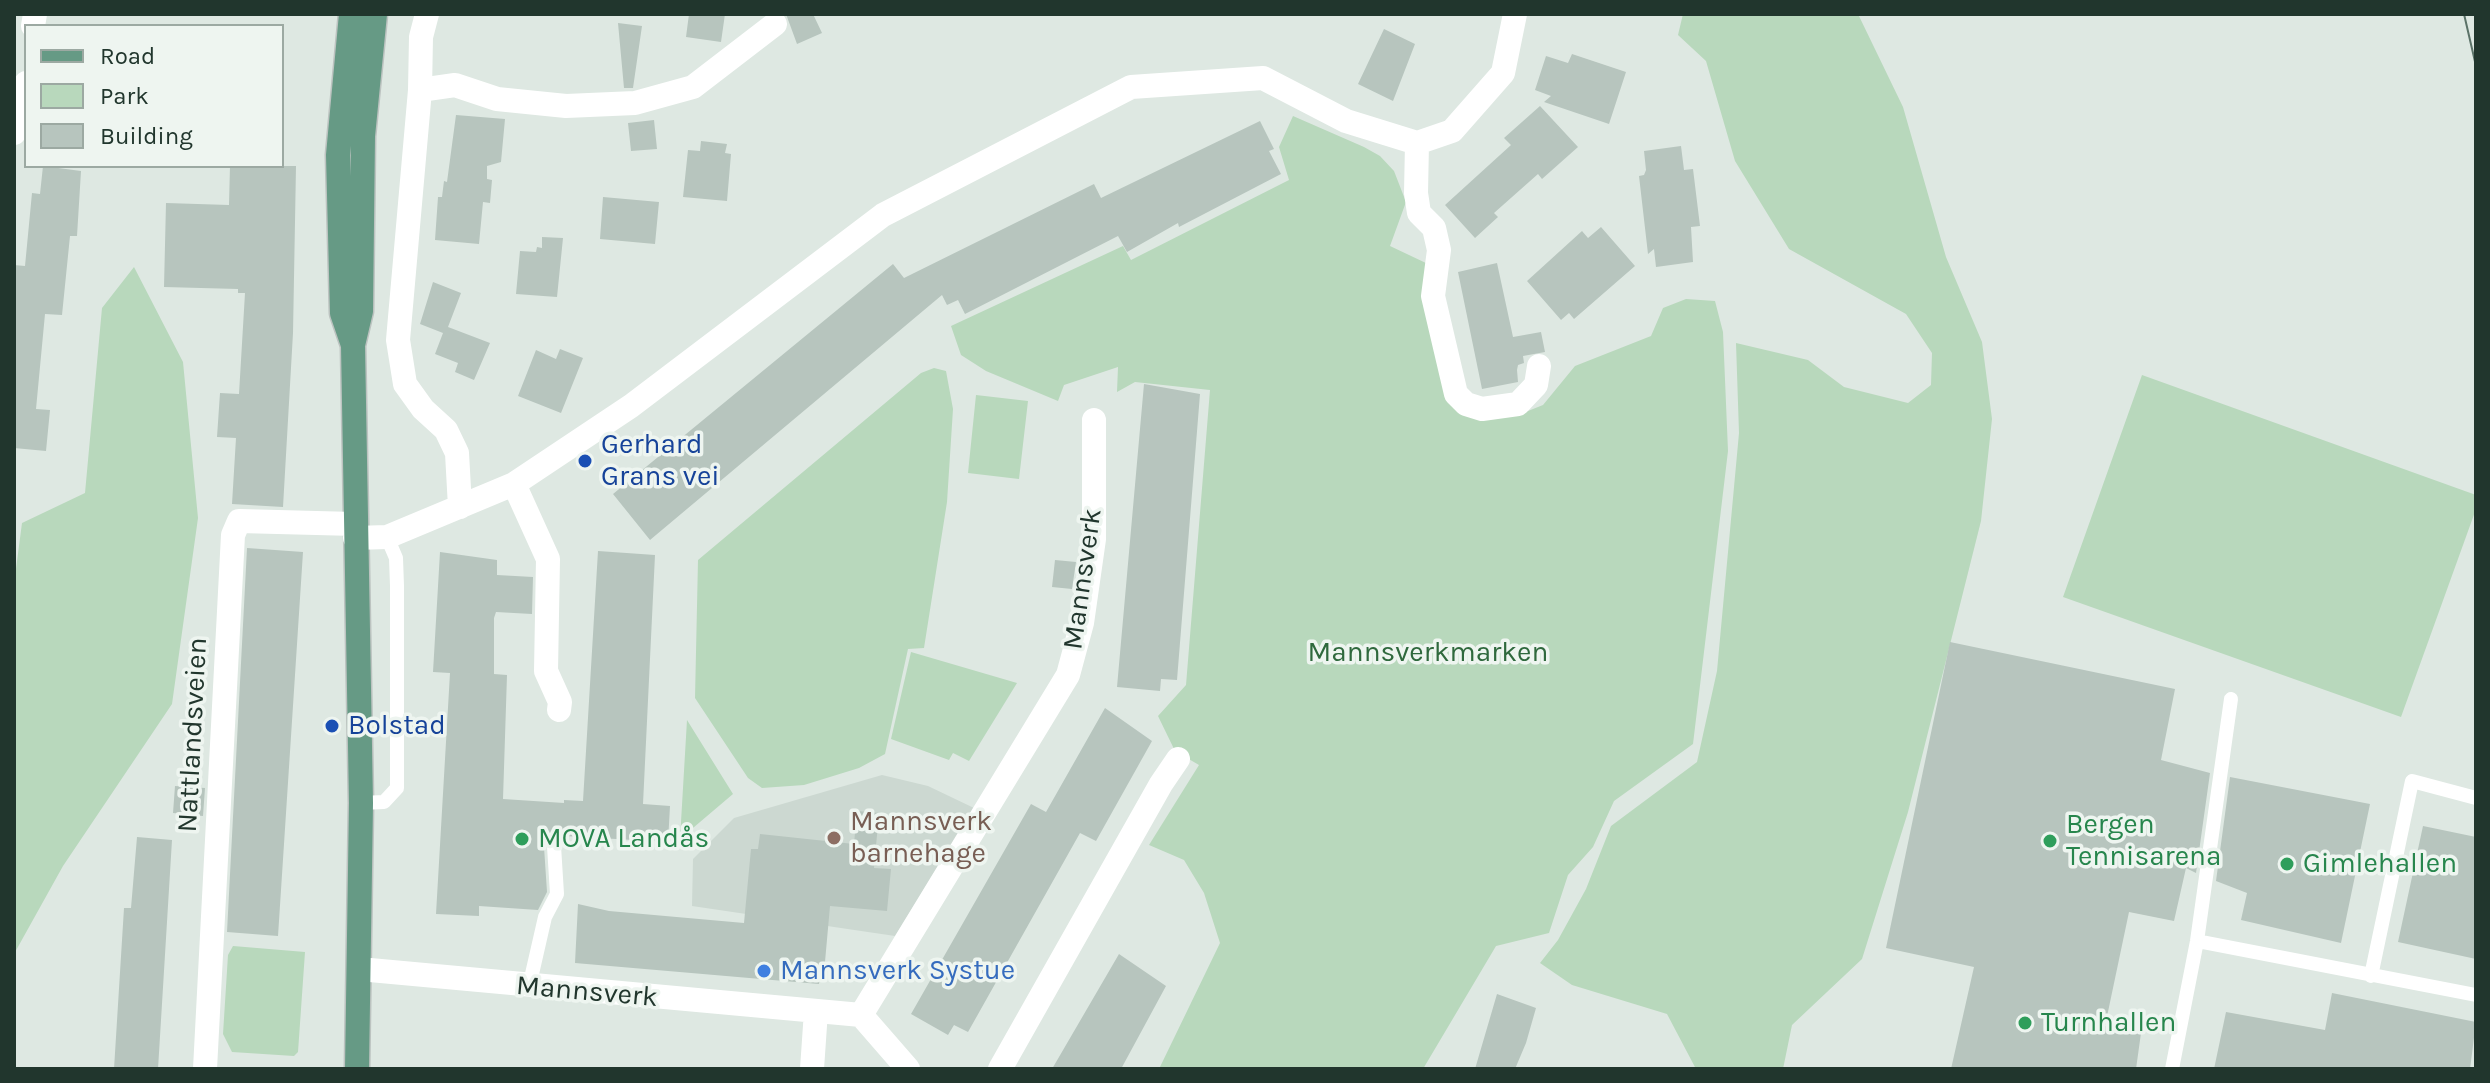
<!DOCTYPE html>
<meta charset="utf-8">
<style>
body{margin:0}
#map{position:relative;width:2490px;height:1083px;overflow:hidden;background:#dee8e2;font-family:Karla,sans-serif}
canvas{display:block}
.frame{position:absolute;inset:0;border:16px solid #21362d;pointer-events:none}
.legend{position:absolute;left:24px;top:24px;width:260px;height:144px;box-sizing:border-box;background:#eef5f0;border:2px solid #9ca9a2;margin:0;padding:10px 14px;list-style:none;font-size:24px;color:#21362d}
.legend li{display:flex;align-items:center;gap:16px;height:40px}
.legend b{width:40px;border:2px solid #9ca9a2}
</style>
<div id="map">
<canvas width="2490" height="1083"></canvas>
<div class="frame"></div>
<ul class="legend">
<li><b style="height:10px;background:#669a85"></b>Road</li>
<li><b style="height:22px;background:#b8d8bc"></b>Park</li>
<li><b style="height:22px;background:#b7c5be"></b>Building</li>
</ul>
</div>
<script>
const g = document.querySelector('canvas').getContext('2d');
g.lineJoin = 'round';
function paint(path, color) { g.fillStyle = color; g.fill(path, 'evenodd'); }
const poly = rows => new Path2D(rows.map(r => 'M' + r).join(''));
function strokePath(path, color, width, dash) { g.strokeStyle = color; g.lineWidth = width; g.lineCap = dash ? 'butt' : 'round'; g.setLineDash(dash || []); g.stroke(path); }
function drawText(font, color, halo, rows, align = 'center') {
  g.font = font + ' Karla,sans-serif'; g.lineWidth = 7; g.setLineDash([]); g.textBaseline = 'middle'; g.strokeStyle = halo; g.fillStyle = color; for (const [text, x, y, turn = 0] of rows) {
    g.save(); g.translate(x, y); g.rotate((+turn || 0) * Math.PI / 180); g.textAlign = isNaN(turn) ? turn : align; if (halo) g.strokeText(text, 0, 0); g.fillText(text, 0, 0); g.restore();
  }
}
paint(poly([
 [882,775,928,786,974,808,895,936,692,906,693,859,734,818]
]), '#ccd8d1');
paint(poly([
 [1683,14,1858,14,1903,107,1946,257,1982,342,1992,419,1981,521,1908,812,1862,959,1792,1025,1783,1069,1696,1069,1667,1014,1572,985,1540,963,1558,940,1586,889,1611,826,1697,762,1717,671,1739,433,1736,343,1808,360,1844,387,1908,403,1931,385,1932,353,1906,314,1789,249,1735,161,1706,61,1678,35],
 [1293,116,1364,147,1380,156,1394,171,1406,202,1390,246,1428,264,1452,404,1528,411,1543,405,1575,366,1651,336,1663,308,1686,299,1715,301,1723,332,1728,451,1693,744,1614,801,1593,847,1568,875,1549,933,1496,946,1423,1069,1159,1069,1220,943,1204,893,1184,860,1149,845,1199,765,1175,751,1158,716,1186,685,1210,390,1135,382,1117,392,1118,367,1064,385,1058,401,986,371,961,355,951,326,1123,246,1131,260,1289,180,1279,147],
 [134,267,183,362,198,518,172,704,63,866,14,954,14,584,22,523,85,493,102,308],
 [934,368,946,371,953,409,947,502,924,648,908,649,885,754,859,768,804,785,762,788,748,778,695,698,698,560,921,373],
 [2142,375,2476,495,2476,509,2401,717,2063,597],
 [976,395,1028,401,1019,479,968,473],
 [911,652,1017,683,969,761,953,753,949,760,891,739],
 [687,720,733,794,680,839],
 [233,946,305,952,298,1052,294,1056,232,1052,223,1034,228,955]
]), '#b8d8bc');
paint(poly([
 [689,14,725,14,721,42,686,37],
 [786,14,813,14,822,33,797,44],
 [618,23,642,26,633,88,624,88],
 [1384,29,1415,44,1393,101,1358,84],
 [1572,54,1626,72,1609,124,1544,102,1551,96,1535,90,1546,56,1568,63],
 [1540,106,1578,147,1542,179,1538,174,1494,213,1498,217,1475,238,1445,205,1511,145,1504,138],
 [456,115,505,119,501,162,487,166,487,179,492,180,490,203,483,202,479,244,435,240,438,197,442,197,444,181,447,182],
 [654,120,657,149,631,151,628,123],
 [1260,121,1274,149,1269,151,1281,174,1179,227,1178,223,1127,252,1118,236,965,314,958,300,947,305,942,295,650,540,613,494,893,264,904,278,1094,184,1101,198],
 [701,141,727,144,725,153,731,154,727,201,683,197,688,150,700,151],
 [1681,146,1684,170,1693,169,1700,226,1691,227,1693,262,1656,267,1654,249,1648,254,1639,176,1644,175,1646,170,1644,151],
 [43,166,81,171,77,236,70,236,62,315,45,314,36,409,50,410,46,451,14,448,14,265,25,266,32,193,40,194],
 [230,166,296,166,293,333,283,507,232,504,236,438,217,437,220,393,239,394,245,293,238,293,238,289,164,287,166,203,229,205],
 [603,197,659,202,655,244,600,239],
 [1601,227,1635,266,1574,319,1569,313,1561,320,1527,281,1582,231,1588,238],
 [542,237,563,238,557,297,516,294,520,251,536,252,537,247,542,248],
 [1497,263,1513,337,1541,332,1545,352,1523,356,1524,363,1518,365,1517,370,1518,382,1482,389,1458,272],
 [433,282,461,293,448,327,490,343,474,380,455,372,458,363,435,354,443,333,420,324],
 [560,349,583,358,561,413,518,396,536,350,556,359],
 [1144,384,1200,394,1177,680,1161,679,1160,691,1117,687],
 [247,548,303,552,278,936,227,932],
 [598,551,655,555,643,804,670,806,668,842,547,835,544,847,547,892,538,910,479,906,479,916,436,914,450,673,433,672,440,552,497,560,497,575,533,577,532,614,496,612,494,618,494,674,507,675,503,799,564,803,564,800,583,801],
 [1055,560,1076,562,1072,589,1052,587],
 [1950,642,2175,689,2161,760,2210,773,2196,873,2186,868,2174,921,2129,912,2105,1026,2141,1033,2136,1069,1951,1069,1974,967,1886,948],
 [1105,708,1152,741,1096,841,1080,833,968,1032,954,1025,948,1035,911,1014,1031,804,1046,812],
 [2230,777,2370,804,2341,943,2241,920,2247,893,2216,881],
 [175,786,205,788,203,816,173,813],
 [857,811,879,813,874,868,891,869,887,911,830,906,824,973,820,973,819,984,575,963,578,904,609,911,744,923,751,849,758,849,760,834,854,844],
 [2423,826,2476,837,2476,959,2398,942],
 [137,837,172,840,158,1069,114,1069,124,908,131,908],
 [1119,954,1166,986,1121,1069,1052,1069],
 [2332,993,2476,1022,2470,1069,2214,1069,2226,1012,2325,1030],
 [1497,994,1536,1008,1526,1043,1515,1069,1475,1069]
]), '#b7c5be');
const primary = poly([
 [351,14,338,155,342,313,353,345],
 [357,1069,361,803,353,345,361,311,363,136,375,14]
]);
strokePath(primary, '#bcc3c0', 27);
strokePath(poly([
 [361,803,384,802,397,788,397,586,396,558,387,537],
 [2197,941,2476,995],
 [2371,976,2412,781,2476,798],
 [529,987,545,917,557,894,554,846],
 [2172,1069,2197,941,2231,699]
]), '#fff', 14);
strokePath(poly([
 [33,26,35,14],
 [420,90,421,37,427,14],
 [14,133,21,120,26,83],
 [1417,143,1416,193,1419,213,1434,228,1439,250,1433,296,1456,394,1466,404,1482,409,1518,404,1536,385,1539,366],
 [514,484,548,559,546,671,560,702,559,710],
 [460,507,457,453,446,430,423,409,405,384,398,340,420,90,455,85,497,99,566,106,635,103,693,87,775,24],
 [355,538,387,537,514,484,631,406,883,215,1131,87,1263,78,1346,121,1417,143,1452,131,1503,73,1515,14],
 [359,969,861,1015,1068,675,1082,623,1094,539,1094,420],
 [861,1015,908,1069],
 [205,1069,233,535,239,521,355,524],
 [812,1069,816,1011],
 [1000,1069,1161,784,1178,759]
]), '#fff', 24);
strokePath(primary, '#669a85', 24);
strokePath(poly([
 [2464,14,2476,66]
]), '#5b7268', 2);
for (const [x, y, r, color] of [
 [585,461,8,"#1a4fb4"],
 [332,726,8,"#1a4fb4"],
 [834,838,8,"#8d6e63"],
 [522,839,8,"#2e9e5b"],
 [2050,841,8,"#2e9e5b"],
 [2287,864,8,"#2e9e5b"],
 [764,971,8,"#3f7fe0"],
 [2025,1023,8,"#2e9e5b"]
]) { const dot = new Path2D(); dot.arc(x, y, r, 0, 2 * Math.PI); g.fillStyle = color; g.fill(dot); strokePath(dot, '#eef5f0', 3); }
drawText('28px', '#164399', '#eef5f0', [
 ["Gerhard",601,445],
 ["Grans vei",601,477],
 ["Bolstad",348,726]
], 'left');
drawText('28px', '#21362d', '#eef5f0', [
 ["Mannsverk",1083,579,-82],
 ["Nattlandsveien",193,735,-87],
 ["Mannsverk",587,992,5]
]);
drawText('28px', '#2f693d', '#eef5f0', [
 ["Mannsverkmarken",1428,653]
]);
drawText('28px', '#785e54', '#eef5f0', [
 ["Mannsverk",850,822],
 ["barnehage",850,854]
], 'left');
drawText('28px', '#27864d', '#eef5f0', [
 ["Bergen",2066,825],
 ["Tennisarena",2066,857],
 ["MOVA Landås",538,839],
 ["Gimlehallen",2303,864],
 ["Turnhallen",2041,1023]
], 'left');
drawText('28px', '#366cbe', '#eef5f0', [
 ["Mannsverk Systue",780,971]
], 'left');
</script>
